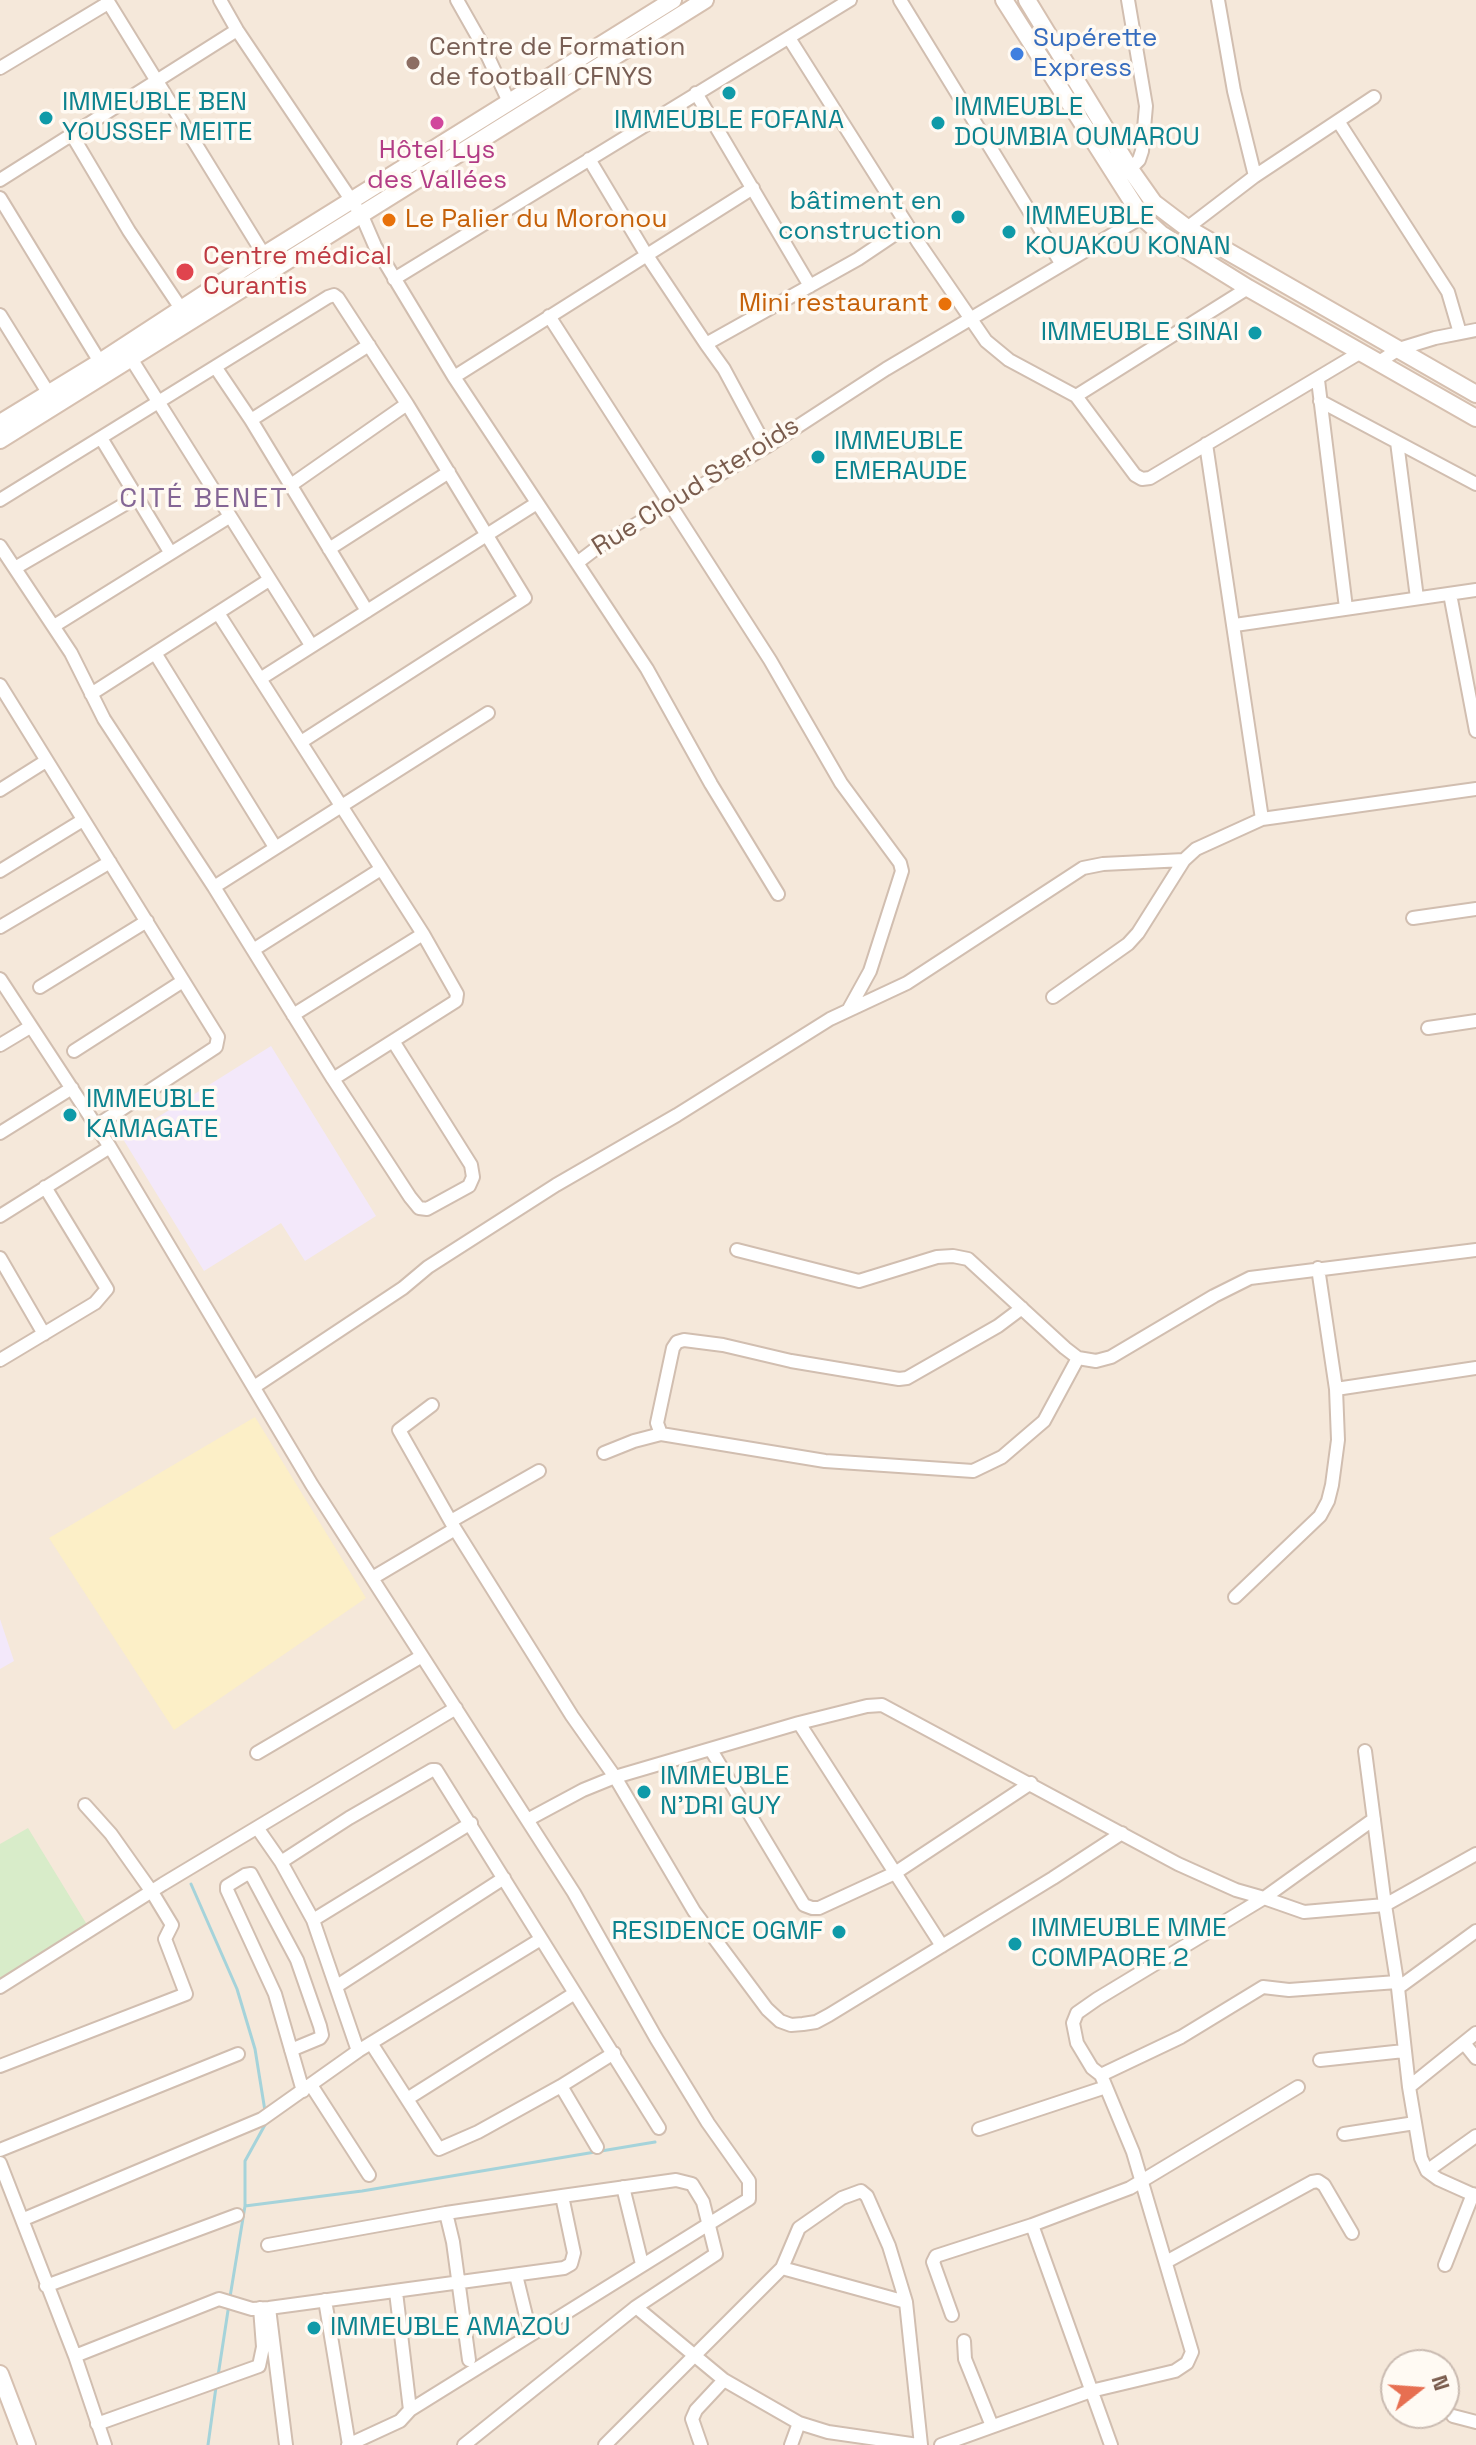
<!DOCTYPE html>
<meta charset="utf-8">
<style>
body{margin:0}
#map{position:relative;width:1476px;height:2445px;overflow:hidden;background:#fdf6ec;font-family:"Space Grotesk",sans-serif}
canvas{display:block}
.north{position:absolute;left:1380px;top:2349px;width:80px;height:80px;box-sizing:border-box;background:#fffaf3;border:2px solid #cabbb1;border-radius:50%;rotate:73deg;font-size:22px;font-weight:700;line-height:32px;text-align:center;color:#7a5c4d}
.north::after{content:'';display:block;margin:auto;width:28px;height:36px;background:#e76f51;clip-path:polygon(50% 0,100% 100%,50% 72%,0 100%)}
</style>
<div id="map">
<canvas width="1476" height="2445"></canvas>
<div class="north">N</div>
</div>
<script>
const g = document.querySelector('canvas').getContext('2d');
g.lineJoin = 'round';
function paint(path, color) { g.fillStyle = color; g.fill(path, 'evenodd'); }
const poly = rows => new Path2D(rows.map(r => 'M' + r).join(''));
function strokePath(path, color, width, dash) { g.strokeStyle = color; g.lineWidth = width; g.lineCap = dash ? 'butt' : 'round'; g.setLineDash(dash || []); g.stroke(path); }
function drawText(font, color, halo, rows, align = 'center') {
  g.font = font + ' "Space Grotesk",sans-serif'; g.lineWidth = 7; g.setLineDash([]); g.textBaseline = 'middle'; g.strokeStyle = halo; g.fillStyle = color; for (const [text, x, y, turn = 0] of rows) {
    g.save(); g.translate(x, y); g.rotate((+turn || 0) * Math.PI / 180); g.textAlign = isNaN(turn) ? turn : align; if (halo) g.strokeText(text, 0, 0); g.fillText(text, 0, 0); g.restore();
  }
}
paint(poly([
 [0,0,1476,0,1476,2445,0,2445],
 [1396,2365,1444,2365,1444,2413,1396,2413]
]), '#f5e8da');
paint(poly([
 [271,1046,376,1216,305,1261,281,1223,204,1271,123,1139],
 [0,1619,14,1661,0,1669]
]), '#f3e8fa');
paint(poly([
 [28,1828,89,1928,0,1978,0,1844]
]), '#d8ecc9');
paint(poly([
 [255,1417,366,1598,174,1730,49,1538]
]), '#fcefc7');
strokePath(poly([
 [191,1884,237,1989,255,2049,265,2111],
 [245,2206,362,2191,655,2142],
 [230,2297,245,2206,245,2161,266,2123],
 [218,2376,229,2304],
 [208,2445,216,2387]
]), '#a5d3da', 3);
const street = poly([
 [107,0,264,255],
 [220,0,237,30,362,216,375,246,454,377,577,563,598,547,766,447,886,369,1142,217],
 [457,0,483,46,509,102],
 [900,0,1061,263],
 [1128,0,1146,106,1142,151,1139,160,1130,169],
 [1218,0,1234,91,1255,176],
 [789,38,918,242,986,341,1009,360,1076,396,1135,475,1142,479,1150,478,1361,352],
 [0,68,108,3],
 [696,93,810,286],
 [1338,121,1448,292,1460,333],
 [72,135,129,231,182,310],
 [589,159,646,254,706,344],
 [0,180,237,30],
 [0,198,100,362],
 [1187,228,1255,176,1374,97],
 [394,279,850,0],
 [0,315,49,394],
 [549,316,770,660,841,783,900,863,902,871,870,971,849,1009],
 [132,360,311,645],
 [1379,362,1399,349,1435,338,1476,330],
 [216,368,251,420,367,611],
 [454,377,753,188],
 [1318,380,1346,608],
 [1076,396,1248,288],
 [1320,401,1476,484],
 [251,420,369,345],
 [101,438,170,552],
 [1397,442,1417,598],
 [1206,444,1262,819],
 [766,447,724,369,706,344,858,259,907,226],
 [291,485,407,404],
 [0,500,328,297,334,295,338,298,407,404,525,598,301,742],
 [0,546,71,653,104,719,214,887,333,1079,410,1197,419,1208,427,1209,469,1186,473,1177,471,1165,393,1041],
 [329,549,449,472],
 [577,563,647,669,711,784,778,894],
 [15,568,137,497],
 [1450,594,1476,731],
 [218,613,423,934,457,994,456,1001,333,1079],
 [1235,625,1476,590],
 [54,626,229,517],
 [155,653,275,847],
 [260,679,537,503],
 [0,685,218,1037,216,1047,96,1126],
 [91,694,269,580],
 [0,790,46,761],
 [0,871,83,820],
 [214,887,488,713],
 [1413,918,1476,909],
 [0,927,110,862],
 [253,950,381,869],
 [0,979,110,1147,312,1485,422,1656],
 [40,987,147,921],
 [1053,997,1128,944,1138,933,1184,860,1196,849,1262,819,1476,789],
 [293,1015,423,934],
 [1428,1028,1476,1021],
 [0,1045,30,1027],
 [74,1051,183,981],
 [0,1133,72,1088],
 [0,1216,110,1147],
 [737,1250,859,1281,937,1257,953,1256,968,1259,1065,1348,1078,1358,1096,1361,1111,1357,1214,1296,1250,1278,1476,1250],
 [0,1258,44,1334],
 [0,1360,95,1303,107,1289,45,1187],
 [254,1387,403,1288,428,1267,556,1185,677,1115,830,1019,907,983,1083,868,1103,864,1184,860],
 [1336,1389,1476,1368],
 [432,1405,399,1430,455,1529,572,1716,615,1777,694,1911,767,2009,780,2021,791,2025,803,2024,816,2022,829,2015,1053,1878,1122,1833],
 [661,1434,657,1423,673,1348,677,1342,684,1340,723,1345,791,1361,899,1379,907,1378,998,1326,1022,1308],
 [604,1453,634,1441,661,1434,825,1461,973,1471,1002,1457,1044,1421,1078,1358],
 [451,1521,539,1471],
 [374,1577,455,1529],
 [1235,1597,1320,1516,1328,1501,1332,1485,1338,1440,1336,1389,1318,1268],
 [799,1723,942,1946],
 [711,1750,804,1905,812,1908,819,1908,895,1873,1031,1783],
 [257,1753,422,1656,574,1893,656,2038,708,2123,749,2181,749,2199,410,2410],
 [529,1819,583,1790,615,1777,799,1723,867,1706,882,1705,1178,1864,1236,1890,1264,1898,1374,1819],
 [258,1829,281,1862,313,1920,358,2051],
 [1476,1854,1385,1905,1398,1988,1409,2087,1421,2158,1427,2171,1438,2179,1476,2196],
 [281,1862,349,1818,432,1770,436,1770,659,2128],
 [313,1920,471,1823],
 [337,1986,504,1878],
 [0,1987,163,1884,456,1708],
 [1398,1988,1476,1931],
 [371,2043,439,2149,478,2132,561,2086,614,2053],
 [1464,2043,1476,2058],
 [291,2050,320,2038,322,2035,320,2026,297,1960,251,1874,245,1875,227,1886,227,1890,275,1994,303,2091],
 [1320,2060,1404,2051],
 [0,2066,186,1994,165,1939,172,1925,152,1892,111,1834,85,1805],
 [1101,2075,1181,2037,1263,1987,1289,1990,1397,1982],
 [311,2085,369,2175],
 [561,2086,597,2147],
 [1409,2087,1476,2033],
 [407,2099,575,1993],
 [979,2129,1106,2087],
 [1344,2134,1415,2123],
 [0,2150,238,2054],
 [0,2163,75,2356,105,2445],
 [1427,2171,1476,2136],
 [623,2187,642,2264],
 [446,2213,453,2242,469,2360],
 [24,2219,262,2119,358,2051,541,1939],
 [268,2245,446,2213,562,2196,676,2180,692,2184,703,2202,716,2254,636,2307,464,2445],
 [1166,2262,1312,2182,1318,2181,1324,2185,1352,2233],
 [1445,2265,1473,2194],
 [782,2268,906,2302],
 [516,2275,528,2324],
 [46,2286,237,2215],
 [325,2300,349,2445],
 [636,2307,724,2380,799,2423,828,2432,918,2445],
 [269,2308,286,2445],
 [952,2315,933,2262,936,2256,1032,2225],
 [964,2341,965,2359,992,2426],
 [75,2356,219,2299,252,2309,269,2308,564,2268,571,2264,574,2253,562,2196],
 [1453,2416,1476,2422],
 [97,2424,259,2366,263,2347,260,2308],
 [348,2445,400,2421,410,2410,396,2292],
 [605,2445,782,2268,799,2228,842,2198,861,2191,867,2196,889,2246,906,2302,921,2445],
 [701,2445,692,2419,696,2410,724,2380],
 [791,2445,799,2423],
 [941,2445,1091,2391,1175,2371,1187,2363,1192,2352,1133,2152,1101,2075,1092,2068,1077,2043,1073,2023,1077,2013,1097,1999,1264,1898,1304,1912,1385,1905,1365,1751],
 [1111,2445,1032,2225,1130,2188,1298,2087]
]);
const secondary = poly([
 [1004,0,1142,217,1161,234,1248,288,1476,418],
 [1027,0,1130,169,1154,203,1187,228,1476,394],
 [0,423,100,362,264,255,673,0],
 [0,440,705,0],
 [0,2374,27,2445]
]);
strokePath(street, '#d1beb0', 16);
strokePath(secondary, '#d6c0b0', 20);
strokePath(street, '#fff', 12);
strokePath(secondary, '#fff', 16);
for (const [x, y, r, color] of [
 [1017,54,8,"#3f7fe0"],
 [413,63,8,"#8d6e63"],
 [729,93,8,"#0f9aa8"],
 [46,118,8,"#0f9aa8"],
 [437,123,8,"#d1479c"],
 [938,123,8,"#0f9aa8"],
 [958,217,8,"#0f9aa8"],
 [389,220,8,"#e8710a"],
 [1009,232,8,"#0f9aa8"],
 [185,272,10,"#e0444e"],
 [945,304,8,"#e8710a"],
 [1255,333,8,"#0f9aa8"],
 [818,457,8,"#0f9aa8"],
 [70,1115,8,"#0f9aa8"],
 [644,1792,8,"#0f9aa8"],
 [839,1932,8,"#0f9aa8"],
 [1015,1944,8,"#0f9aa8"],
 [314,2328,8,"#0f9aa8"]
]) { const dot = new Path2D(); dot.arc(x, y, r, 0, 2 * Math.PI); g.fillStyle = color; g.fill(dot); strokePath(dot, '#fffaf3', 3); }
drawText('26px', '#366cbe', '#fffaf3', [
 ["Supérette",1033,39],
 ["Express",1033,69]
], 'left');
drawText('26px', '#785e54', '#fffaf3', [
 ["Centre de Formation",429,48],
 ["de football CFNYS",429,78]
], 'left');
drawText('26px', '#0d838f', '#fffaf3', [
 ["IMMEUBLE BEN",62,103],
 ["YOUSSEF MEITE",62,133],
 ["IMMEUBLE",954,108],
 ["DOUMBIA OUMAROU",954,138],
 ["IMMEUBLE FOFANA",729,121,"center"],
 ["bâtiment en",942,202,"right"],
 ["construction",942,232,"right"],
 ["IMMEUBLE",1025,217],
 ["KOUAKOU KONAN",1025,247],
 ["IMMEUBLE SINAI",1239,333,"right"],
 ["IMMEUBLE",834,442],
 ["EMERAUDE",834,472],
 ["IMMEUBLE",86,1100],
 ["KAMAGATE",86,1130],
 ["IMMEUBLE",660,1777],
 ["N'DRI GUY",660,1807],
 ["IMMEUBLE MME",1031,1929],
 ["COMPAORE 2",1031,1959],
 ["RESIDENCE OGMF",823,1932,"right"],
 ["IMMEUBLE AMAZOU",330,2328]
], 'left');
drawText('26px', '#b23c85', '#fffaf3', [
 ["Hôtel Lys",437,151],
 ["des Vallées",437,181]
]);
drawText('26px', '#c56008', '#fffaf3', [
 ["Le Palier du Moronou",405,220],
 ["Mini restaurant",929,304,"right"]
], 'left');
drawText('26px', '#be3a42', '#fffaf3', [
 ["Centre médical",203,257],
 ["Curantis",203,287]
], 'left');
drawText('26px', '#7a5c4d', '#fffaf3', [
 ["Rue Cloud Steroids",696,487,-32]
]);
g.letterSpacing = '2px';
drawText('28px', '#846695', '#fffaf3', [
 ["CITÉ BENET",204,499]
]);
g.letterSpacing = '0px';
</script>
